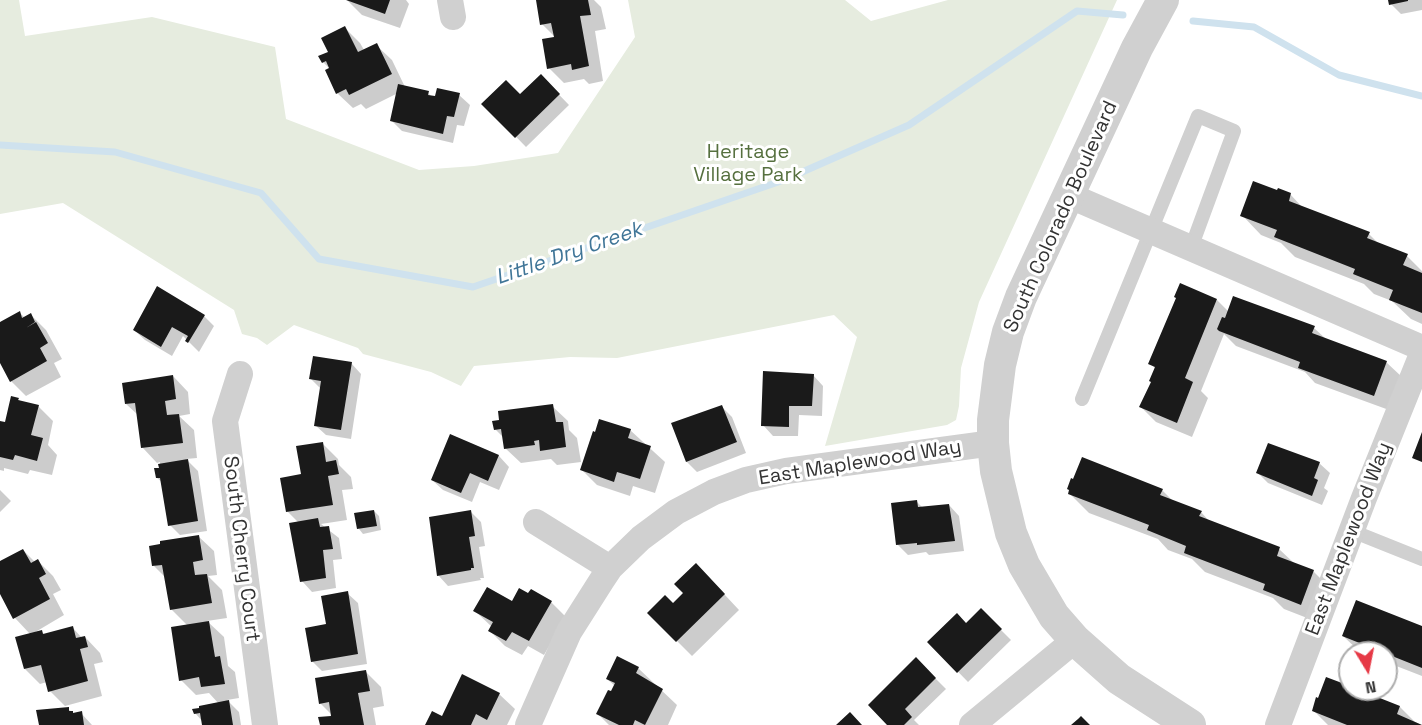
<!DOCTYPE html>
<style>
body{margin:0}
#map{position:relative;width:1422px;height:725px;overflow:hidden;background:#fff;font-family:"Space Grotesk",sans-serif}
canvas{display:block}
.north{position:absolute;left:1338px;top:641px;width:60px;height:60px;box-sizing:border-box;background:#fff;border:2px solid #adadad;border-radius:50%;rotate:170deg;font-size:16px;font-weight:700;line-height:24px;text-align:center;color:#333}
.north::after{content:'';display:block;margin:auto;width:21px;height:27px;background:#e63946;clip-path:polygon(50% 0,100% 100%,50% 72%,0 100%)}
</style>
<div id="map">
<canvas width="1422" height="725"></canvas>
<div class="north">N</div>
</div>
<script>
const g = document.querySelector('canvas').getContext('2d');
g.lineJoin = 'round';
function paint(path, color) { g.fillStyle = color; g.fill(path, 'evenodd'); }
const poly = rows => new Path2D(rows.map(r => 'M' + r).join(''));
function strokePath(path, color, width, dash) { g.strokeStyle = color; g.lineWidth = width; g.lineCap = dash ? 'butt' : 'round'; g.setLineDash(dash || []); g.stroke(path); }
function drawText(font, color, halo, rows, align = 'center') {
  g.font = font + ' "Space Grotesk",sans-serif'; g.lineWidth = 6; g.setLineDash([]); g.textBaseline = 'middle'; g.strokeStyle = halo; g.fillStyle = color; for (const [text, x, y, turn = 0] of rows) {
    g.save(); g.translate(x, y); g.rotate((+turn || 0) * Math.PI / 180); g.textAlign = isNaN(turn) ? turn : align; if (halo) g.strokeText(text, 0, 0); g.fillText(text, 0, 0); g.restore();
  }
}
paint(poly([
 [0,0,19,0,25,36,152,17,275,47,286,119,419,170,474,166,558,153,635,37,628,0,845,0,871,21,948,0,1117,0,979,302,961,368,959,406,956,420,947,425,825,446,857,337,834,315,617,358,570,357,474,366,461,386,431,372,363,354,358,348,294,325,267,345,257,338,242,334,234,310,63,203,0,214]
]), '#e6ecdf');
paint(poly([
 [347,0,406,0,409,4,400,28,362,15],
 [543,0,594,0,601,7,606,29,595,31,603,81,589,84,584,79,564,83,549,68,556,38,542,24],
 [1390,0,1422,0,1422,10,1401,14,1391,4],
 [345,28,360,43,364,50,376,45,392,60,405,87,428,93,433,98,459,95,470,105,464,126,457,125,453,143,402,131,392,121,398,93,366,109,361,104,353,108,337,93,330,69,323,62],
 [541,76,569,105,526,147,484,104,520,96],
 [1290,194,1303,208,1369,234,1380,245,1407,256,1422,271,1422,324,1411,319,1392,301,1374,294,1364,284,1295,257,1281,243,1261,235,1242,215],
 [1217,300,1229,312,1314,328,1326,339,1386,362,1402,377,1389,410,1315,383,1305,372,1236,346,1224,334,1201,391,1208,398,1192,437,1156,422,1141,407,1153,382,1156,369,1150,363],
 [20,313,25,318,31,315,46,330,62,359,54,363,61,377,26,396,11,381,0,360,0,323],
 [204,316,214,326,199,352,183,336,172,356,145,340,134,330],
 [351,363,361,374,351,439,326,435,315,425,321,389,311,379],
 [813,375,823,386,822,416,799,415,798,436,773,436,763,425],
 [173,376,188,392,190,414,179,416,194,430,197,458,186,459,198,471,207,531,180,535,170,525,163,483,157,478,160,469,160,462,157,463,142,447,138,415,126,404],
 [18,399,21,402,38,406,53,421,48,445,57,455,52,475,30,470,28,474,4,468,4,471,0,470,0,422,6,424],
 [552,406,568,421,569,430,577,438,581,462,557,465,551,459,521,463,505,448,504,438,495,429],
 [722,407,732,417,746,453,697,472,687,462,673,424],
 [630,430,665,462,655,493,633,486,630,496,597,485,582,470],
 [450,436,499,456,509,467,499,490,480,482,472,502,443,490,432,480],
 [323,444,338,459,339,465,351,477,353,489,342,490,347,520,321,524,339,538,342,559,333,560,336,588,312,592,302,581,299,523,287,511,302,476],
 [1319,463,1330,473,1324,488,1328,491,1322,505,1268,483,1258,473],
 [0,490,11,501,0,512],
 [1162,490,1173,501,1201,512,1210,522,1279,549,1295,564,1313,571,1333,591,1320,623,1284,609,1273,598,1205,572,1192,559,1168,550,1158,539,1089,513,1069,493],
 [917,502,923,508,949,505,959,516,964,551,929,555,926,552,908,555,897,544],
 [374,511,379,516,381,530,363,534,359,529],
 [471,512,481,522,485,546,479,547,484,578,480,578,481,580,448,586,438,575],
 [198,536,214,551,217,575,208,576,222,590,227,618,207,621,224,637,228,666,235,672,239,698,227,700,239,712,241,725,204,725,203,722,195,713,219,704,209,693,196,695,181,680,188,626,171,609,166,578,154,566],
 [23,550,35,562,38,561,53,576,61,590,53,594,64,615,32,634,41,631,45,635,73,628,82,638,85,637,100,653,103,662,94,664,102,696,65,706,50,691,47,682,40,684,25,669,30,634,15,618,0,591,0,563],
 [711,580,739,610,692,656,649,613,673,604],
 [347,593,358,603,367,664,322,671,312,661,327,626],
 [551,602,566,617,544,655,528,646,522,655,505,646,490,631,492,627,475,611,512,604],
 [981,610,1011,640,968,682,929,642,966,624],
 [1422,628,1422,676,1386,662,1386,653,1363,653,1359,651,1343,636],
 [916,659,946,689,914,720,919,725,890,725],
 [638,668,677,705,668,725,609,725,598,714,615,686,607,679],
 [366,672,381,687,384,706,373,708,376,725,321,725,334,717,320,703],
 [1350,688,1400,707,1415,722,1422,725,1328,725,1314,711],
 [499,694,515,709,507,725,427,725],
 [68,709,75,714,81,713,92,725,40,725]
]), '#0003');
strokePath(poly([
 [1193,21,1254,27,1339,75,1422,96],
 [0,145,115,152,261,193,319,259,473,287,784,180,909,125,1077,11,1123,15]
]), '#cfe2ee', 7);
paint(poly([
 [346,0,390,0,385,14],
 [536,0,588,0,591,15,580,16,589,66,572,70,571,64,547,69,542,39,554,37,551,23,540,25],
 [1388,0,1408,0,1408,1,1389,5],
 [345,26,358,52,377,43,392,74,349,95,346,89,336,94,325,70,329,68,326,61,322,63,318,56,328,52,321,38],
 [541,74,560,94,515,138,481,104,506,80,520,94],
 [398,84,429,91,428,95,435,96,437,88,460,93,454,117,447,116,443,134,390,121],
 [1253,181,1277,190,1278,188,1291,193,1289,201,1370,232,1367,238,1408,254,1403,265,1422,273,1422,313,1389,300,1393,290,1353,274,1355,269,1274,237,1277,230,1240,216],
 [1180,283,1217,299,1185,378,1193,382,1177,423,1139,407,1151,382,1149,381,1155,367,1148,364,1176,298,1174,297],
 [157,286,205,315,188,343,185,341,188,336,172,327,161,347,133,330],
 [1233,296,1315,326,1312,333,1387,361,1374,396,1298,368,1300,362,1219,331,1217,329,1222,317,1225,318],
 [20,311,22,318,31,313,35,322,26,328,36,322,48,343,40,348,47,361,10,382,0,363,0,322],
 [313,356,352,362,341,430,314,426,321,381,309,379],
 [763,371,814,374,812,406,789,406,789,427,761,426],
 [173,375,176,399,165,401,167,415,179,414,183,443,141,448,135,403,125,404,122,383],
 [11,396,19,398,18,400,39,405,31,435,43,438,37,461,15,455,13,460,0,457,0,421,5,422],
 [553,404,556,422,563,422,566,447,540,451,539,440,534,441,535,445,504,449,501,429,494,430,492,421,499,420,498,411],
 [722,405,737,442,686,462,671,423],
 [599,419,631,429,628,438,651,446,640,479,617,472,614,482,580,470,593,431,595,432],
 [1422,432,1422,462,1412,458],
 [450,434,499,455,488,481,470,473,461,493,431,480],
 [323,442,326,462,336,460,339,474,328,476,333,505,286,512,280,478,301,474,296,446],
 [1268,443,1320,462,1314,478,1318,480,1312,496,1256,473],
 [1082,457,1163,489,1160,495,1202,511,1199,516,1280,547,1277,556,1314,570,1301,605,1263,590,1265,584,1184,553,1186,546,1147,530,1149,525,1068,494,1069,490,1067,489,1071,478,1073,479],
 [188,459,198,521,168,526,160,478,156,478,154,468,159,468,158,464],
 [917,500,918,507,949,504,955,541,917,545,917,543,896,545,891,503],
 [374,510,377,526,357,529,354,513],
 [471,510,475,536,469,537,474,568,471,568,471,570,437,576,429,517],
 [318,518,320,527,329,526,333,549,323,550,326,578,300,582,289,523],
 [199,535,203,560,193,562,195,575,207,574,212,603,170,610,162,565,152,566,149,546,160,544,160,541],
 [23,549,31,563,38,559,46,574,39,578,50,599,13,619,0,594,0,561],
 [696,563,725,594,676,642,647,613,665,595,673,603,683,593,674,584],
 [487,587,512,601,519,588,528,593,531,589,552,601,529,641,512,632,506,641,488,631,493,622,473,611],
 [348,591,358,654,311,662,305,628,326,624,321,596],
 [1356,600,1422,626,1422,668,1342,636],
 [981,608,1002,629,957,673,927,642,957,613,966,623],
 [209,621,215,657,220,656,225,684,201,687,199,677,179,681,171,627],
 [73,626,76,638,85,636,88,647,80,649,88,681,48,692,41,665,24,669,15,637,42,630,43,634],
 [617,656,639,667,636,673,663,689,645,725,635,720,633,725,619,725,596,714,608,690,611,691,615,683,606,679],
 [916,657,936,678,905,709,912,717,904,725,887,725,868,705],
 [366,670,370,691,358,693,364,725,320,725,318,717,331,716,329,702,319,704,315,678],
 [462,674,500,693,487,720,476,714,471,725,425,725,432,711,442,716],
 [1326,677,1350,686,1350,689,1357,689,1400,706,1397,714,1422,725,1347,725,1312,711,1316,697,1318,698],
 [229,700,233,725,202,725,200,713,194,714,192,709,199,708,199,706],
 [69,707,69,711,73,711,73,713,82,711,84,725,39,725,36,710],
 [850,712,862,725,836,725],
 [1081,716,1090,725,1071,725,1078,719]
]), '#1a1a1a');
strokePath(poly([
 [1082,399,1198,116,1234,131,1191,248],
 [1352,531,1422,559]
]), '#d0d0d0', 14);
strokePath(poly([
 [450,0,453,17],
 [1068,195,1422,348],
 [240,374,225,421,265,725],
 [536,522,610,568],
 [528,725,569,632,602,580,610,568,641,538,676,512,714,492,746,480,786,471,993,443],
 [972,725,1075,640],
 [1278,725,1364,498,1422,354]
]), '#d0d0d0', 26);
strokePath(poly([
 [1163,0,1137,48,1021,297,1008,332,1000,365,993,420,993,443,996,471,1011,533,1024,565,1054,616,1075,640,1119,679,1190,725]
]), '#d0d0d0', 32);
drawText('20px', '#56703f', '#fff', [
 ["Heritage",748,153],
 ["Village Park",748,176]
]);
drawText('20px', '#333', '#fff', [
 ["South Colorado Boulevard",1061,217,-66],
 ["East Maplewood Way",860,463,-9],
 ["East Maplewood Way",1349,539,-69],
 ["South Cherry Court",241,549,83]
]);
drawText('italic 21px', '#3f7597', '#fff', [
 ["Little Dry Creek",569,254,-19]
]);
</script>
